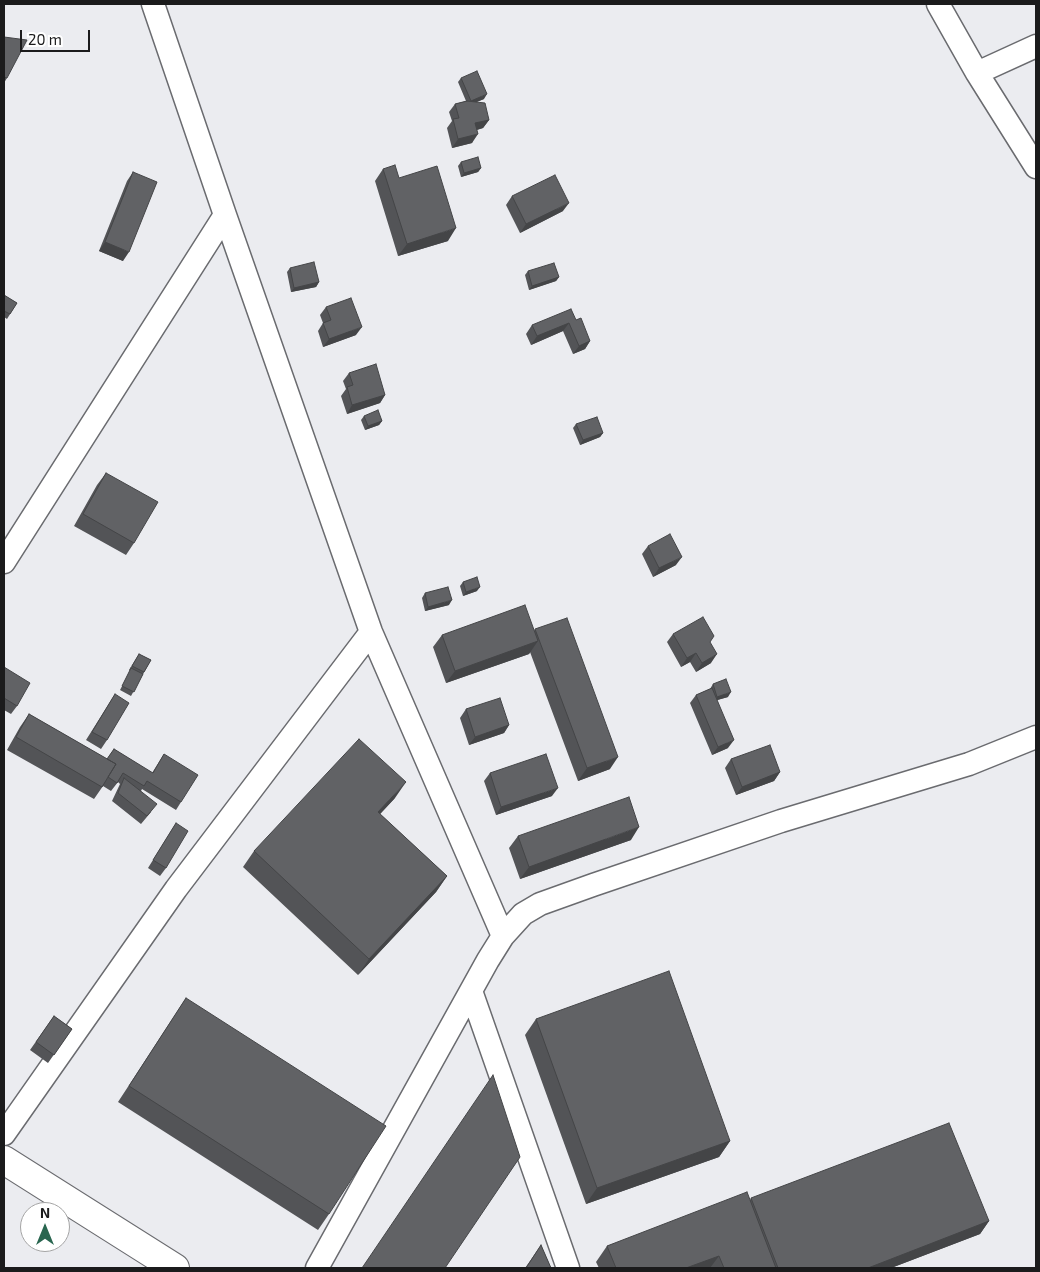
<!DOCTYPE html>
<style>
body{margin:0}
#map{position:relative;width:1040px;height:1272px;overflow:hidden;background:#ebecf0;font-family:"Exo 2",sans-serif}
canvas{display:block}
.frame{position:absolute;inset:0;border:5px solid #1b1b1c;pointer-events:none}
.north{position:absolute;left:20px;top:1202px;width:50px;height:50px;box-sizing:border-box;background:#fff;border:1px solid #a4a4a4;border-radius:50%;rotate:0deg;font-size:14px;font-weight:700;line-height:20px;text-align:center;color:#1b1b1c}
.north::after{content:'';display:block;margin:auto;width:18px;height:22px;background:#296650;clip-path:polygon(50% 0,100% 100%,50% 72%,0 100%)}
.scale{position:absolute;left:20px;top:30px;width:70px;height:22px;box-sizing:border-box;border:2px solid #1b1b1c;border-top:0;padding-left:6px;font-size:15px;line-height:18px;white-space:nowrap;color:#1b1b1c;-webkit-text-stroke:4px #fff;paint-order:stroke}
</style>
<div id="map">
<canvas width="1040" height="1272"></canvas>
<div class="frame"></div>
<div class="north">N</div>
<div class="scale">20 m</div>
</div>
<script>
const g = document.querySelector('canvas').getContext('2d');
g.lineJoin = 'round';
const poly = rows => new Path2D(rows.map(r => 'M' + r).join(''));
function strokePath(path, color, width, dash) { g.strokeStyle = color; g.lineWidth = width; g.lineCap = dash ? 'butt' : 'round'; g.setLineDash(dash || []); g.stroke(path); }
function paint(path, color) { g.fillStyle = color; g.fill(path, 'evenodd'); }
const minor = poly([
 [153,4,225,215,371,632,503,936],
 [938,4,977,73,1036,167],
 [977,73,1036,46],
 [4,562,225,215],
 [471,991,568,1268],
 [4,1134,176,889,371,632],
 [317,1268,488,960,503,936,523,914,540,904,593,885,781,821,969,764,1036,737]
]);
const secondary = poly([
 [4,1160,175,1268]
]);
strokePath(minor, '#6a6b6f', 25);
strokePath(secondary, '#6a6b6f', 30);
strokePath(minor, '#fff', 22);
strokePath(secondary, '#fff', 28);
paint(poly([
 [4,37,7,78,4,83],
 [461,78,484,99,477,102,489,120,483,128,477,130,472,143,452,148,447,128,452,121,449,112,455,104,466,101,458,82],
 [461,162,481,168,478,172,461,177,458,166],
 [383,169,399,178,448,241,398,256,375,181],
 [133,172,123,261,99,251,127,181],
 [512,196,563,211,520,233,506,205],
 [290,268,319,282,316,287,291,292,287,272],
 [528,271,559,277,556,281,529,290,525,275],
 [4,295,17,303,7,319,4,317],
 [326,307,356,335,323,347,318,331,323,323,320,315],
 [576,320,590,341,585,349,573,354,563,331,531,345,526,334,532,325],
 [349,373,385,395,380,403,347,414,341,396,346,389,343,381],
 [364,416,382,421,379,425,365,430,361,420],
 [576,424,603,433,600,437,580,445,573,428],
 [106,473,134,543,126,555,74,526,97,485],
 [648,546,676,565,653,577,642,554],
 [463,582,477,591,463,596,460,586],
 [425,593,449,605,425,611,422,598],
 [535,629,610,769,578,781,530,652,529,654,446,683,433,647,442,635,534,631],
 [673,634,710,642,711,663,696,672,690,662,681,667,667,642],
 [139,654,151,660,131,696,120,690,130,671,129,670],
 [4,667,17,706,11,714,4,710],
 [713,684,728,697,717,700,728,748,712,755,690,703,696,695,710,689],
 [115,694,107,740,101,749,86,740],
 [466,709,509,725,504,733,469,745,460,718],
 [29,714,107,759,114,749,152,773,164,754,181,802,176,810,142,789,141,791,151,812,141,824,112,801,120,784,118,782,111,791,103,786,94,799,7,750,20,727],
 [731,759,780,772,774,781,736,795,725,768],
 [490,773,552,796,496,815,484,781],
 [395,798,380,814,447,876,436,892,358,975,243,867,254,851],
 [176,823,166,868,160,876,148,868],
 [518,836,631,840,520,879,509,848],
 [186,998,329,1214,318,1230,118,1102],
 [54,1016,72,1029,48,1063,30,1050],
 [536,1019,730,1141,719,1157,586,1204,525,1035],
 [751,1198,989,1221,980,1234,891,1268,599,1268,596,1262,607,1246,750,1200],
 [541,1245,551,1268,525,1268,530,1261]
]), '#535457');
paint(poly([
 [487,94,484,99,468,105,471,101],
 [489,120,483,128,469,132,475,123],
 [478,134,472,143,452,148,458,139],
 [481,168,478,172,461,177,464,173],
 [569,203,563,211,520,233,526,224],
 [456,228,448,241,398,256,407,244],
 [105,242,129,252,123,261,99,251],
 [559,277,556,281,529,290,532,286],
 [319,282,316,287,291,292,294,288],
 [569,323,563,331,531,345,537,336],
 [362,327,356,335,323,347,329,339],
 [590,341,585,349,573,354,579,346],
 [385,395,380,403,347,414,352,405],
 [382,421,379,425,365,430,368,426],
 [603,433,600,437,580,445,583,440],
 [682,557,676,565,653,577,659,568],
 [480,587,477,591,463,596,466,592],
 [452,600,449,605,425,611,428,607],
 [538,641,529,654,446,683,455,671],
 [696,653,690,662,681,667,687,658],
 [717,654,711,663,696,672,702,663],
 [731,692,728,697,714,701,717,697],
 [509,725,504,733,469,745,475,737],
 [734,740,728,748,712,755,718,747],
 [618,757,610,769,578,781,587,768],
 [780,772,774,781,736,795,742,787],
 [406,782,395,798,367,828,378,812],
 [558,788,552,796,496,815,501,807],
 [639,827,631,840,520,879,529,867],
 [447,876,436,892,358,975,369,959],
 [730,1141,719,1157,586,1204,597,1188],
 [989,1221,980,1234,891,1268,868,1268],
 [719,1256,710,1268,686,1268]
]), '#444547');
const building = poly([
 [4,37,27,40,7,78,4,77,4,37],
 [477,71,487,94,471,101,461,78,477,71],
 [467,101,485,103,489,120,475,123,478,134,458,139,453,119,459,118,455,104,467,101],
 [478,157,481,168,464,173,461,162,478,157],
 [395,165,399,178,437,166,456,228,407,244,383,169,395,165],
 [133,172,157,182,129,252,105,242,133,172],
 [555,175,569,203,526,224,512,196,555,175],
 [314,262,319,282,294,288,290,268,314,262],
 [554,263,559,277,532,286,528,271,554,263],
 [4,295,17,303,10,314,4,311,4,295],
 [351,298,362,327,329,339,323,323,331,320,326,307,351,298],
 [571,309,576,320,581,318,590,341,579,346,569,323,537,336,532,325,571,309],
 [376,364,385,395,352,405,347,387,353,385,349,373,376,364],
 [378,410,382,421,368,426,364,416,378,410],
 [597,417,603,433,583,440,576,424,597,417],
 [106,473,158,502,134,543,83,514,106,473],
 [670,534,682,557,659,568,648,546,670,534],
 [477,577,480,587,466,592,463,582,477,577],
 [448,587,452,600,428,607,425,593,448,587],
 [525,605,538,641,455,671,442,635,525,605],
 [703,617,714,636,710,642,717,654,702,663,696,653,687,658,673,634,703,617],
 [567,618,618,757,587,768,535,629,567,618],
 [139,654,151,660,144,672,132,666,139,654],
 [4,667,30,683,17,706,4,698,4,667],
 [131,668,143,674,134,692,122,686,131,668],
 [726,679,731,692,717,697,713,684,726,679],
 [712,688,734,740,718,747,696,695,712,688],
 [115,694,129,703,107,740,92,732,115,694],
 [500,698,509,725,475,737,466,709,500,698],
 [29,714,116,764,102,787,16,737,29,714],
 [359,739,406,782,378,812,447,876,369,959,254,851,359,739],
 [770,745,780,772,742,787,731,759,770,745],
 [114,749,153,773,164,754,198,775,181,802,147,781,144,786,123,773,117,783,108,777,116,764,107,759,114,749],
 [546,754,558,788,501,807,490,773,546,754],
 [124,778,157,804,147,816,118,793,124,778],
 [629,797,639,827,529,867,518,836,629,797],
 [176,823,188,831,166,868,153,860,176,823],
 [669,971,730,1141,597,1188,536,1019,669,971],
 [186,998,386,1126,329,1214,129,1086,186,998],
 [54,1016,72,1029,54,1055,36,1042,54,1016],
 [493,1075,520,1157,445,1268,362,1268,493,1075],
 [949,1123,989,1221,868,1268,778,1268,751,1198,949,1123],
 [747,1192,776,1268,724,1268,719,1256,686,1268,616,1268,607,1246,747,1192],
 [541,1245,551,1268,526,1268,541,1245]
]);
paint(building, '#616265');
strokePath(building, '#444547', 1);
</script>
